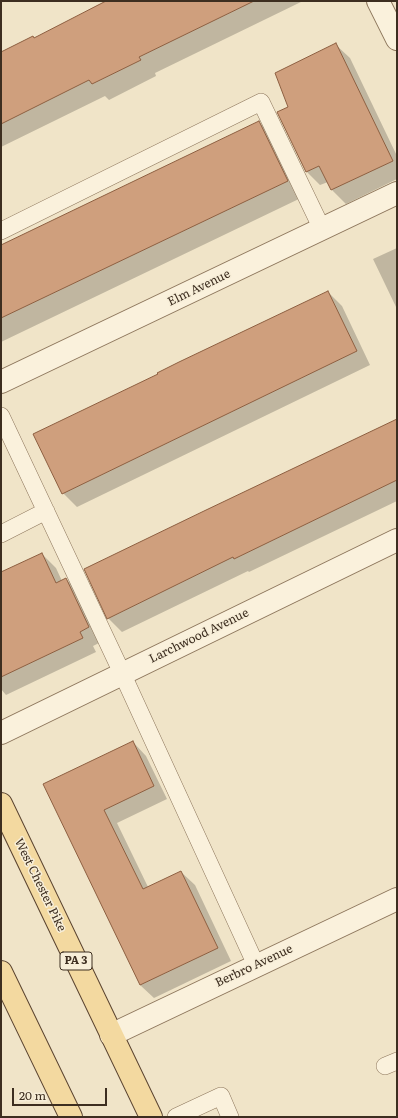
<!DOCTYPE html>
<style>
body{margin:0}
#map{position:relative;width:398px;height:1118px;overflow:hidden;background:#f0e4c8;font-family:Literata,serif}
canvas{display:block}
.frame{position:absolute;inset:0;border:2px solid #3d2e20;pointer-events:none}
.scale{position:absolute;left:12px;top:1088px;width:95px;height:18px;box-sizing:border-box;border:2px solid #3d2e20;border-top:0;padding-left:5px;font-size:12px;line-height:14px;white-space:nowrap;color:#3d2e20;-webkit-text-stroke:3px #f7eed8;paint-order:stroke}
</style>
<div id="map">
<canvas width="398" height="1118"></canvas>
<div class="frame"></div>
<div class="scale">20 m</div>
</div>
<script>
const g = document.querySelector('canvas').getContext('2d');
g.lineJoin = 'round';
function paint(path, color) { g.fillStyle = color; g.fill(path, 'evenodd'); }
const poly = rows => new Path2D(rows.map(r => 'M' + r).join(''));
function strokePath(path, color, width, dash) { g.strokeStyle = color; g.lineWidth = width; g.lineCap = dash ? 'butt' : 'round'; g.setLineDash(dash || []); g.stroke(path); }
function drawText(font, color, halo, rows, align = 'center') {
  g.font = font + ' Literata,serif'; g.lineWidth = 3; g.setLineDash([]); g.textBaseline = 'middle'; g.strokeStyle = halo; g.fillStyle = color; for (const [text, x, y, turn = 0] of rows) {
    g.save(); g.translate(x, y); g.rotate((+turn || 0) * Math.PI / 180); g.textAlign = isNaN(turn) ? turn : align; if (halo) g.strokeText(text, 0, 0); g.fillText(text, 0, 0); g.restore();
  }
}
paint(poly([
 [108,1,303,1,155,73,156,76,109,100,105,96,1,147,1,53,34,39],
 [336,45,350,58,397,156,397,179,346,204,332,190,328,182,320,185,307,172,289,108],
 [259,122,275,138,303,197,1,342,1,246],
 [397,248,397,309,373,259],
 [328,292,342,306,370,365,77,507,63,493],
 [397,428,397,501,249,572,248,571,122,632,108,618],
 [42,554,56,568,62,581,66,579,80,593,103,641,93,646,96,652,6,695,1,689,1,573],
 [133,742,146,756,167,799,117,823,148,887,181,872,195,885,231,961,154,998,140,985,44,785]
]), '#0003');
const building = poly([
 [106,1,254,1,139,57,141,60,92,84,89,80,1,124,1,52,33,36,34,38,106,1],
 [336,43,393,161,331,190,319,166,306,172,277,112,288,107,275,73,336,43],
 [259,121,288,181,1,318,1,245,259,121],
 [328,291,357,351,62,494,33,434,158,374,157,373,179,362,328,291],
 [397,419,397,480,234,559,233,557,107,619,84,569,204,511,397,419],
 [42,553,56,583,66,578,89,627,80,632,83,638,1,677,1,572,42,553],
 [133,741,154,786,104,810,143,889,181,871,218,948,140,985,43,784,133,741]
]);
paint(building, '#cf9f7d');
strokePath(building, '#8d5f41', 1);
const service = poly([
 [1,231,261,102,322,229],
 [1,416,122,673,256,965],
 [1,534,46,511],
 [385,1066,397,1061],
 [176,1117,221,1096,230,1117]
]);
const minor = poly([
 [378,1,397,39],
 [1,382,397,193],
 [1,733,397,540],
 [111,1035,397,899]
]);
const primary = poly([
 [1,804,151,1117],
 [1,972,71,1117]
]);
strokePath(service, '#8d765c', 18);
strokePath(minor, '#8d765c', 24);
strokePath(primary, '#5b4430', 24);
strokePath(service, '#faf1dc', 17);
strokePath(minor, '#faf1dc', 22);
strokePath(primary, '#f3d9a0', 22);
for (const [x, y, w] of [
 [76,961,32]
]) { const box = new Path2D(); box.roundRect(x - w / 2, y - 9, w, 18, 3); g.fillStyle = '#f7eed8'; g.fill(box); strokePath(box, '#3d2e20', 1); }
drawText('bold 11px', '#3d2e20', null, [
 ["PA 3",76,961]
]);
drawText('12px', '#3d2e20', '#f7eed8', [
 ["Elm Avenue",199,288,-26],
 ["Larchwood Avenue",199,636,-26],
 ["West Chester Pike",40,885,64],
 ["Berbro Avenue",254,966,-25]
]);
</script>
